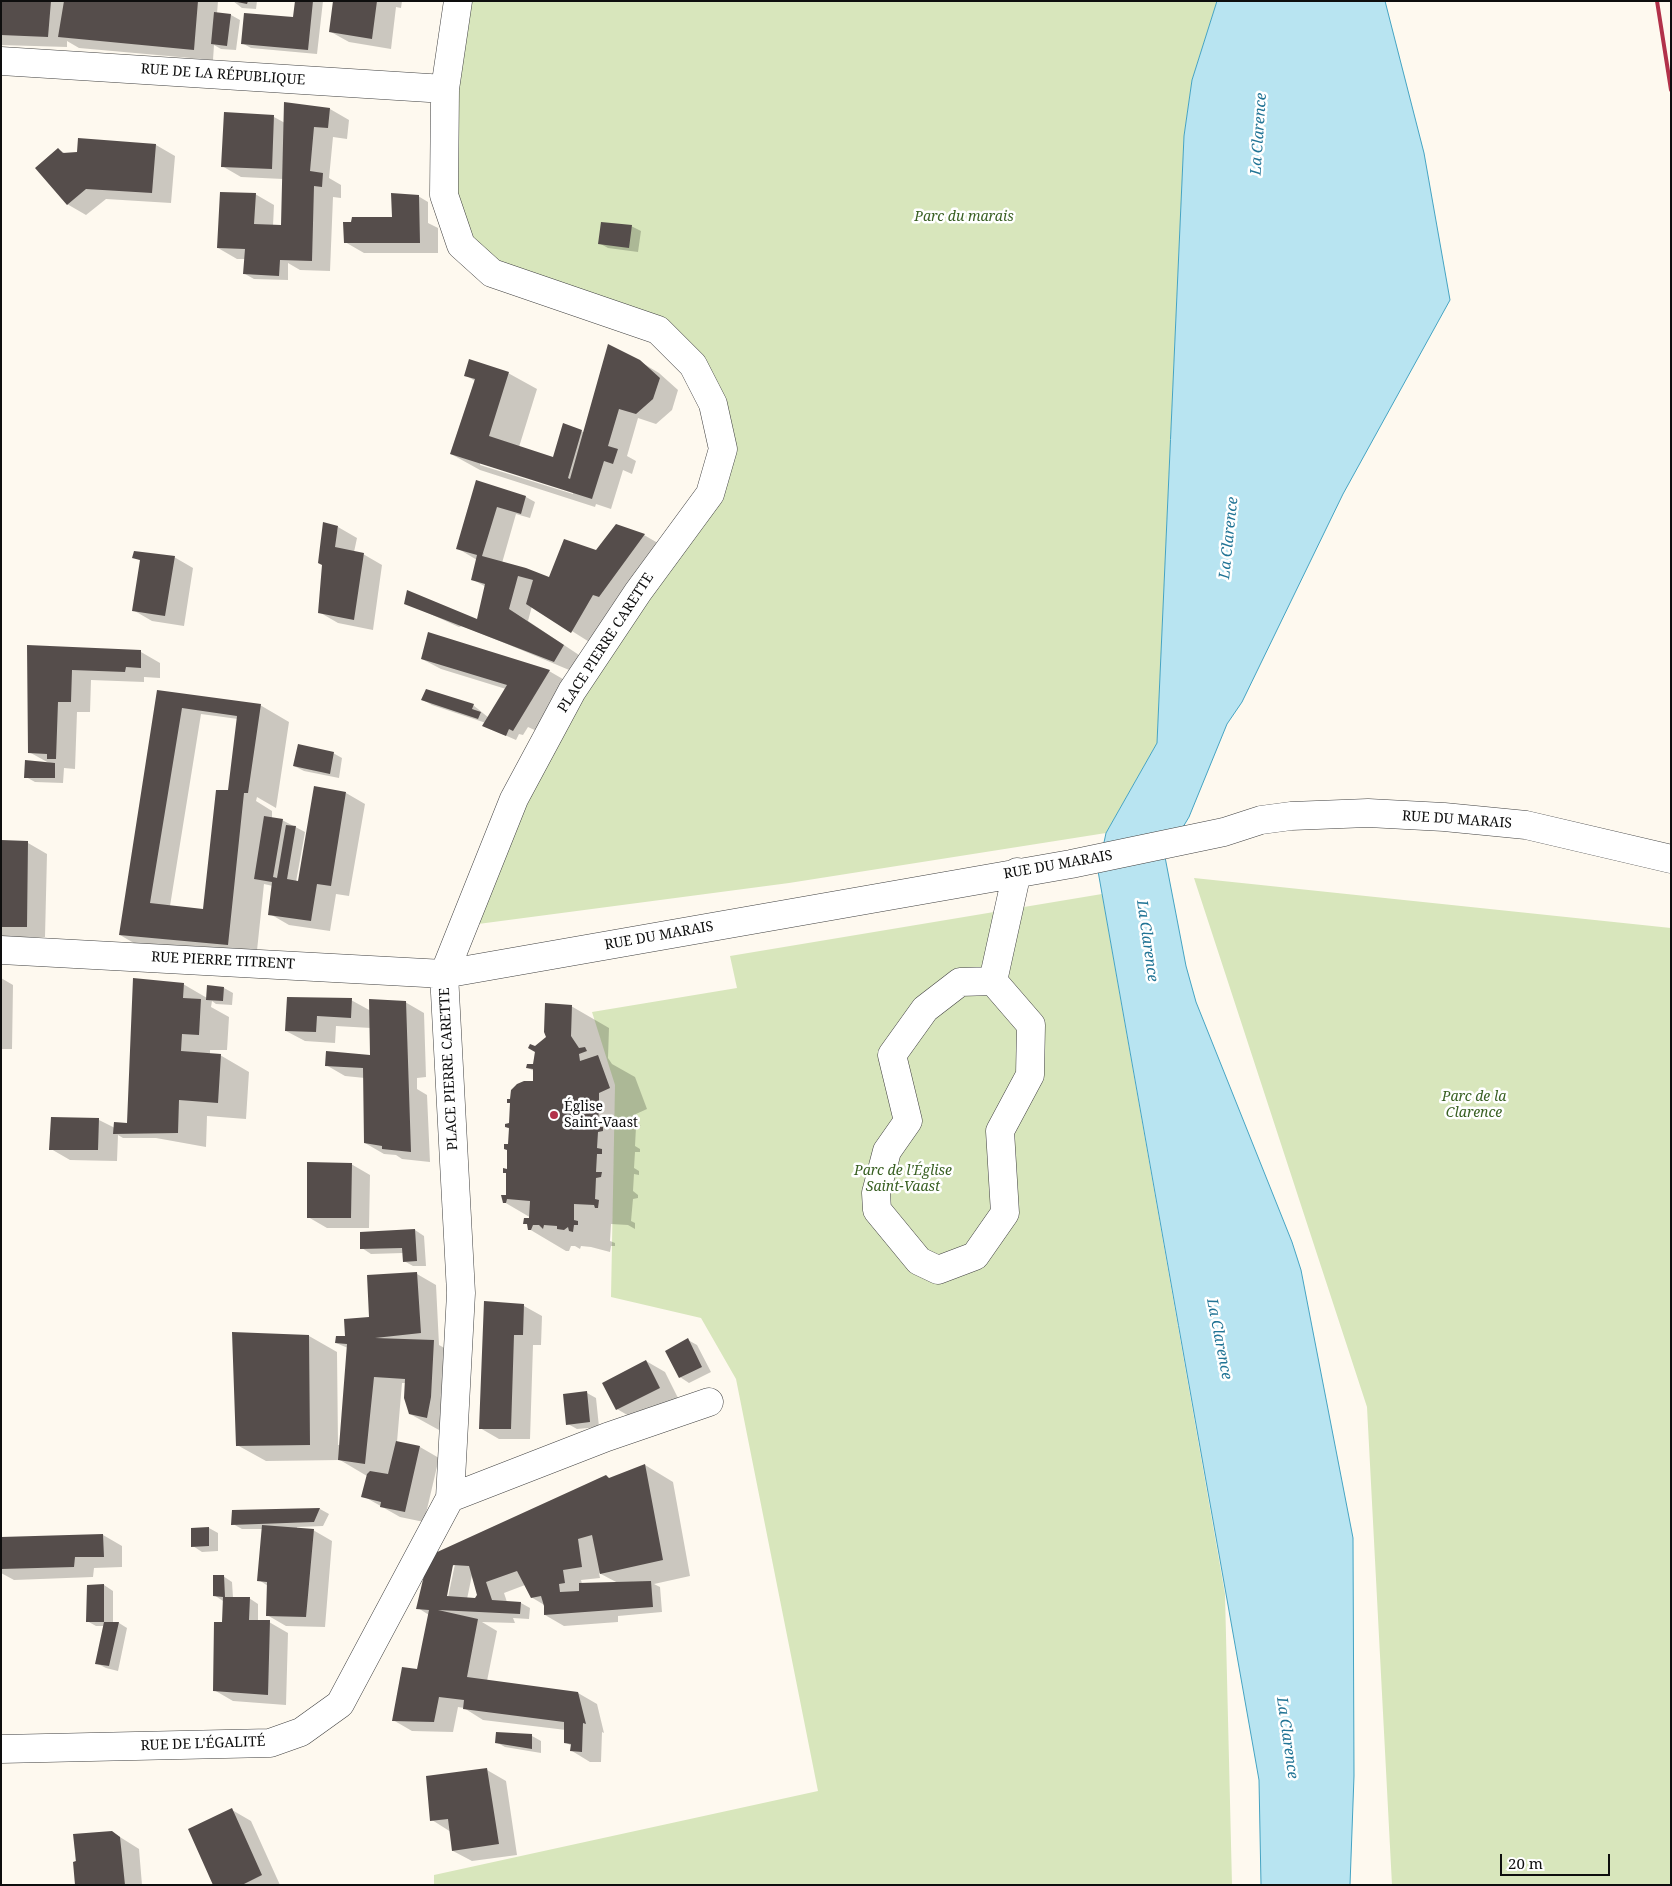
<!DOCTYPE html>
<meta charset="utf-8">
<style>
body{margin:0}
#map{position:relative;width:1672px;height:1886px;overflow:hidden;background:#fef9ef;font-family:"Noto Serif",serif}
canvas{display:block}
.frame{position:absolute;inset:0;border:2px solid #0e0e0e;pointer-events:none}
.scale{position:absolute;left:1500px;top:1854px;width:110px;height:22px;box-sizing:border-box;border:2px solid #0e0e0e;border-top:0;padding-left:6px;font-size:15px;line-height:18px;white-space:nowrap;color:#0e0e0e;-webkit-text-stroke:4px #fff;paint-order:stroke}
</style>
<div id="map">
<canvas width="1672" height="1886"></canvas>
<div class="frame"></div>
<div class="scale">20 m</div>
</div>
<script>
const g = document.querySelector('canvas').getContext('2d');
g.lineJoin = 'round';
function paint(path, color) { g.fillStyle = color; g.fill(path, 'evenodd'); }
const poly = rows => new Path2D(rows.map(r => 'M' + r).join(''));
function strokePath(path, color, width, dash) { g.strokeStyle = color; g.lineWidth = width; g.lineCap = dash ? 'butt' : 'round'; g.setLineDash(dash || []); g.stroke(path); }
function drawText(font, color, halo, rows, align = 'center') {
  g.font = font + ' "Noto Serif",serif'; g.lineWidth = 5; g.setLineDash([]); g.textBaseline = 'middle'; g.strokeStyle = halo; g.fillStyle = color; for (const [text, x, y, turn = 0] of rows) {
    g.save(); g.translate(x, y); g.rotate((+turn || 0) * Math.PI / 180); g.textAlign = isNaN(turn) ? turn : align; if (halo) g.strokeText(text, 0, 0); g.fillText(text, 0, 0); g.restore();
  }
}
paint(poly([
 [458,1,1217,1,1192,80,1184,136,1157,743,1106,833,789,883,463,926,514,799,710,494,713,404,658,330,461,245,445,89],
 [1194,878,1671,928,1671,1885,1392,1885,1367,1407],
 [1102,894,1225,1594,1232,1885,434,1885,434,1875,818,1791,736,1379,701,1318,611,1297,615,1085,592,1012,737,988,730,956]
]), '#d8e6bc');
const water = poly([
 [1217,1,1385,1,1424,153,1450,300,1343,494,1242,702,1227,724,1189,817,1165,857,1186,966,1196,1002,1292,1242,1301,1270,1353,1538,1354,1776,1350,1885,1261,1885,1259,1780,1098,871,1106,833,1157,743,1184,136,1192,80,1217,1]
]);
paint(water, '#b8e4f1');
strokePath(water, '#45a3c2', 1);
paint(poly([
 [1,1,218,1,217,14,231,15,240,20,236,50,221,49,214,45,213,60,79,48,67,41,67,47,1,45],
 [233,1,257,1,256,9,242,8],
 [296,1,323,1,317,54,251,48,242,43,294,19],
 [334,1,402,1,401,8,396,7,391,49,349,42,331,32],
 [285,103,330,109,349,120,347,139,333,137,329,178,341,185,341,198,333,197,330,271,300,270,288,263,288,280,254,279,245,274,246,259,237,259,218,248,255,194,274,205,273,226,282,226,283,179,241,177,222,166,274,117,285,123],
 [156,145,175,156,171,203,106,199,86,215,67,204,58,149,66,154],
 [418,196,428,202,428,223,438,228,438,253,364,253,345,242,393,218],
 [631,226,641,231,638,252,608,248,599,243],
 [639,361,659,373,678,390,672,410,656,424,638,418,627,456,636,461,632,474,623,470,611,509,596,504,595,507,480,470,451,454,475,381,465,375,508,373,537,389,519,447,554,459,581,431,585,433],
 [480,463,573,492,573,494,480,465],
 [477,482,526,497,535,502,530,518,516,514,502,563,550,578,597,551,617,525,644,535,663,546,618,607,612,605,591,643,532,606,528,621,582,657,574,672,507,644,462,626,459,627,406,603,483,623,486,587,472,579,477,560,457,548],
 [338,527,357,538,354,552,363,554,382,565,373,630,338,623,319,612],
 [134,557,174,557,193,568,184,626,152,621,133,610,141,561],
 [29,646,141,652,160,663,160,678,144,677,144,682,91,680,90,712,77,712,75,769,64,768,63,783,35,782,26,777,49,763,29,752],
 [422,659,549,671,568,682,539,732,528,727,523,735,519,734,516,740,484,726,486,723,432,705,423,700,473,705,489,718,506,689,441,669],
 [158,691,260,705,289,722,276,808,257,797,256,801,272,811,272,818,282,820,305,832,296,882,299,882,346,793,365,804,349,896,336,894,330,931,289,925,270,914,273,886,264,884,256,960,228,958,209,947,195,946,195,950,139,946,120,935],
 [201,714,238,719,229,792,204,910,170,906],
 [333,753,342,758,339,778,304,771,294,766],
 [1,842,28,843,47,854,45,937,1,937],
 [1,978,13,985,12,1049,1,1049],
 [183,984,207,998,224,988,233,993,232,1005,216,1004,212,1001,211,1007,229,1017,227,1050,210,1050,210,1054,220,1055,249,1072,246,1119,207,1116,206,1147,156,1138,123,1138,118,1135,117,1161,70,1160,51,1149,52,1118,99,1120,115,1128,136,1126],
 [351,1000,371,1011,405,1002,424,1013,426,1077,417,1078,417,1089,427,1095,430,1162,402,1159,396,1155,384,1154,365,1143,365,1078,345,1076,326,1065,371,1056,371,1028,336,1026,335,1043,305,1041,286,1031],
 [571,1006,609,1028,608,1058,612,1064,635,1077,647,1109,636,1114,636,1123,641,1126,636,1127,635,1146,640,1149,640,1152,635,1152,634,1168,639,1171,639,1175,634,1174,633,1191,638,1195,638,1198,633,1199,631,1221,635,1223,635,1229,628,1225,611,1224,610,1241,615,1243,615,1246,611,1246,610,1252,591,1247,581,1246,580,1249,575,1246,571,1246,569,1251,566,1251,529,1229,529,1225,524,1223,533,1219,504,1202,507,1196,508,1174,504,1172,508,1170,510,1129,506,1127,510,1124,511,1104,508,1102,534,1082,534,1071,528,1068,534,1066,535,1048,548,1037],
 [351,1164,370,1175,369,1228,327,1228,308,1217],
 [415,1230,424,1236,426,1266,413,1266,404,1261,403,1253,371,1254,362,1248],
 [417,1274,436,1285,439,1345,462,1358,455,1433,439,1430,410,1414,406,1383,402,1383,397,1442,420,1447,439,1458,424,1522,400,1517,363,1496,367,1476,340,1460,266,1461,237,1445,309,1336,337,1352,338,1445,340,1445,348,1348,336,1343,370,1318,369,1277],
 [524,1306,542,1316,541,1345,533,1345,530,1439,499,1439,480,1428],
 [688,1340,697,1345,711,1372,689,1383,680,1377],
 [646,1361,665,1372,678,1398,636,1420,617,1409],
 [587,1393,596,1398,599,1427,577,1429,568,1424],
 [645,1465,673,1482,690,1576,654,1584,660,1587,662,1612,618,1616,618,1622,564,1626,545,1615,546,1606,531,1597,525,1585,504,1593,507,1602,521,1603,530,1608,529,1619,513,1618,515,1623,482,1622,497,1631,487,1681,578,1693,597,1704,604,1733,602,1732,601,1762,590,1762,572,1751,572,1746,565,1742,566,1730,483,1720,464,1708,458,1707,453,1732,412,1731,393,1720,418,1670,429,1615,418,1608,428,1567,610,1479],
 [455,1564,447,1602,444,1601,452,1567],
 [599,1573,618,1583,582,1584,581,1580,600,1578],
 [472,1575,478,1596,475,1600,467,1599],
 [320,1509,329,1514,323,1526,297,1527,297,1529,313,1530,332,1541,325,1627,286,1626,267,1615,268,1586,259,1580,263,1529,242,1529,233,1524,233,1511],
 [209,1528,218,1533,218,1551,202,1552,193,1546],
 [103,1535,122,1546,122,1567,94,1568,93,1577,14,1580,1,1573,1,1538],
 [223,1576,232,1582,233,1598,249,1598,258,1604,258,1620,269,1622,288,1633,286,1705,233,1701,214,1690,224,1623,223,1601,214,1595],
 [104,1585,113,1591,113,1623,119,1623,127,1628,118,1671,106,1668,96,1663,104,1626,96,1626,87,1621],
 [497,1733,532,1736,541,1741,541,1753,505,1747,496,1742],
 [487,1770,506,1781,517,1855,472,1861,453,1851,451,1832,432,1820],
 [232,1810,251,1821,280,1885,215,1885],
 [112,1832,139,1849,142,1885,77,1885,74,1835]
]), '#0003');
paint(poly([
 [1,1,51,1,48,37,1,35],
 [64,1,198,1,194,50,58,37],
 [232,1,248,1,247,4],
 [295,1,313,1,308,50,241,44,244,13,293,17],
 [333,1,377,1,372,39,329,32],
 [214,12,231,14,227,46,211,44],
 [284,102,330,108,328,128,314,127,310,171,323,173,322,187,314,186,312,261,280,260,279,276,243,274,245,249,217,248,220,192,256,193,254,224,281,225],
 [224,112,274,115,272,169,221,167],
 [78,138,156,144,152,193,86,189,67,205,35,168,58,148,63,153,77,152],
 [391,193,419,195,420,243,344,243,343,222,351,222,352,217,392,217],
 [601,222,632,225,629,248,598,244],
 [608,344,640,360,660,378,653,399,636,414,619,409,608,446,618,449,613,464,604,461,592,499,450,454,475,379,464,376,469,359,509,372,489,436,553,457,563,423,582,430,568,478,570,479],
 [476,480,526,496,521,514,497,507,482,556,526,568,549,577,564,539,596,550,616,524,645,534,599,597,593,595,571,633,526,604,533,580,518,576,509,609,564,645,554,662,404,604,407,590,477,619,485,584,471,580,477,555,456,549],
 [323,522,338,526,335,547,364,553,354,620,318,613,322,565,318,563],
 [134,551,175,556,165,616,132,611,140,560,132,558],
 [428,632,550,670,513,731,509,729,506,736,482,726,507,685,421,659],
 [27,645,141,650,141,668,126,667,125,672,72,670,71,702,58,702,56,759,47,759,47,754,28,753],
 [426,689,474,704,472,709,481,712,478,719,421,700],
 [157,690,261,704,248,793,244,793,228,945,119,935],
 [182,708,237,716,228,790,216,790,203,909,150,903],
 [298,744,334,752,330,774,293,766],
 [25,760,55,763,55,778,24,778],
 [314,786,346,792,331,886,317,884,311,921,268,915,272,882,254,879,264,816,283,819,273,877,277,878,286,825,296,826,287,879,298,881],
 [1,840,28,841,27,927,1,927],
 [133,978,184,983,183,998,201,999,199,1035,182,1034,181,1051,221,1054,218,1103,179,1100,178,1133,113,1134,114,1122,127,1123],
 [207,985,224,987,223,1001,206,1000],
 [287,997,352,998,351,1018,317,1016,316,1032,285,1031],
 [369,999,406,1001,411,1152,382,1149,382,1146,364,1143,363,1068,325,1066,326,1051,370,1055],
 [545,1003,572,1005,571,1036,579,1048,585,1047,587,1051,579,1054,580,1061,598,1055,610,1088,599,1093,599,1103,604,1103,604,1107,599,1106,598,1127,603,1127,603,1131,598,1132,597,1148,602,1149,602,1154,597,1154,596,1172,602,1172,601,1177,596,1178,595,1199,599,1200,598,1208,595,1208,594,1205,574,1204,574,1220,578,1221,578,1225,574,1225,573,1232,569,1231,568,1227,564,1230,557,1229,557,1226,544,1225,543,1229,539,1225,533,1225,531,1230,528,1230,527,1224,523,1224,524,1218,529,1218,530,1201,507,1199,506,1203,503,1203,501,1195,506,1195,506,1173,503,1173,503,1168,507,1169,507,1150,504,1149,504,1144,508,1144,509,1128,505,1127,505,1124,509,1123,510,1103,507,1103,507,1099,510,1099,511,1090,517,1084,524,1081,533,1081,533,1069,526,1068,527,1064,533,1064,535,1052,528,1048,530,1044,535,1046,546,1037,544,1032],
 [51,1117,99,1118,98,1150,49,1150],
 [307,1162,352,1163,351,1218,307,1218],
 [415,1229,417,1261,403,1262,402,1248,360,1249,360,1232],
 [417,1272,421,1333,375,1338,434,1340,431,1397,427,1418,409,1414,404,1398,405,1379,374,1377,365,1464,338,1460,347,1344,335,1343,336,1336,345,1336,344,1319,369,1317,367,1275],
 [484,1301,524,1304,523,1335,514,1335,511,1429,479,1429],
 [232,1332,309,1335,310,1445,236,1446],
 [688,1338,702,1367,679,1378,665,1351],
 [646,1360,660,1388,616,1410,602,1383],
 [587,1391,590,1422,566,1425,563,1394],
 [396,1441,420,1446,405,1512,380,1507,381,1502,361,1497,367,1474,370,1471,388,1474],
 [645,1464,663,1560,600,1574,592,1535,578,1539,582,1567,563,1570,565,1583,559,1584,560,1592,579,1591,579,1583,651,1581,653,1607,544,1615,544,1606,541,1596,531,1598,517,1571,486,1582,492,1600,521,1602,520,1614,438,1610,478,1619,467,1677,578,1692,586,1724,583,1723,582,1752,570,1751,571,1744,564,1743,564,1722,463,1709,464,1700,439,1697,434,1722,392,1721,402,1667,417,1669,429,1610,416,1609,426,1567,435,1553,606,1475,609,1478],
 [453,1565,469,1566,477,1595,475,1598,447,1596],
 [320,1508,314,1522,231,1525,232,1510],
 [262,1525,314,1529,306,1617,266,1616,267,1582,257,1581],
 [209,1527,209,1546,191,1547,191,1528],
 [103,1534,104,1557,75,1557,74,1567,1,1569,1,1537],
 [213,1575,224,1575,225,1597,250,1597,249,1620,270,1620,268,1695,213,1691,214,1622,222,1622,223,1597,213,1596],
 [104,1584,104,1622,119,1622,109,1666,95,1664,104,1622,86,1622,87,1585],
 [496,1732,532,1734,532,1749,495,1743],
 [487,1768,499,1844,452,1851,448,1819,430,1821,426,1776],
 [232,1808,262,1875,242,1885,213,1885,188,1829],
 [112,1831,120,1837,125,1885,75,1885,73,1862,76,1861,73,1834]
]), '#554d4b');
const minor = poly([
 [1,61,445,89],
 [1,950,444,974,1071,864,1224,832,1261,820,1291,816,1368,813,1444,817,1526,825,1671,859],
 [993,981,960,982,925,1009,892,1055,908,1121,887,1151,876,1193,877,1210,919,1261,938,1270,975,1256,1005,1213,1000,1131,1030,1075,1031,1025,993,981,1017,872],
 [450,1498,607,1437,709,1402],
 [1,1749,270,1743,301,1732,340,1704,450,1498,461,1293,444,974,514,799,572,691,638,592,710,494,723,449,713,404,693,365,658,330,492,273,461,245,444,195,445,89,458,1]
]);
strokePath(minor, '#414141', 29);
strokePath(minor, '#fff', 28);
strokePath(poly([
 [1657,1,1671,90]
]), '#b2314a', 4);
for (const [x, y, r, color] of [
 [554,1115,5,"#b2314a"]
]) { const dot = new Path2D(); dot.arc(x, y, r, 0, 2 * Math.PI); g.fillStyle = color; g.fill(dot); strokePath(dot, '#fff', 2); }
drawText('14px', '#0e0e0e', '#fff', [
 ["RUE DE LA RÉPUBLIQUE",223,75,4],
 ["PLACE PIERRE CARETTE",606,643,-57],
 ["RUE DU MARAIS",1457,820,4],
 ["RUE DU MARAIS",1058,865,-10],
 ["RUE DU MARAIS",659,936,-10],
 ["RUE PIERRE TITRENT",223,961,3],
 ["PLACE PIERRE CARETTE",449,1069,-93],
 ["RUE DE L'ÉGALITÉ",203,1744,-2]
]);
drawText('italic 14px', '#396023', '#fff', [
 ["Parc du marais",964,217],
 ["Parc de la",1474,1097],
 ["Clarence",1474,1113],
 ["Parc de l'Église",903,1171],
 ["Saint-Vaast",903,1187]
]);
drawText('14px', '#0e0e0e', '#fff', [
 ["Église",564,1107],
 ["Saint-Vaast",564,1123]
], 'left');
drawText('italic 15px', '#217495', '#fff', [
 ["La Clarence",1259,134,-86],
 ["La Clarence",1229,538,-84],
 ["La Clarence",1147,941,82],
 ["La Clarence",1219,1339,79],
 ["La Clarence",1287,1738,82]
]);
</script>
